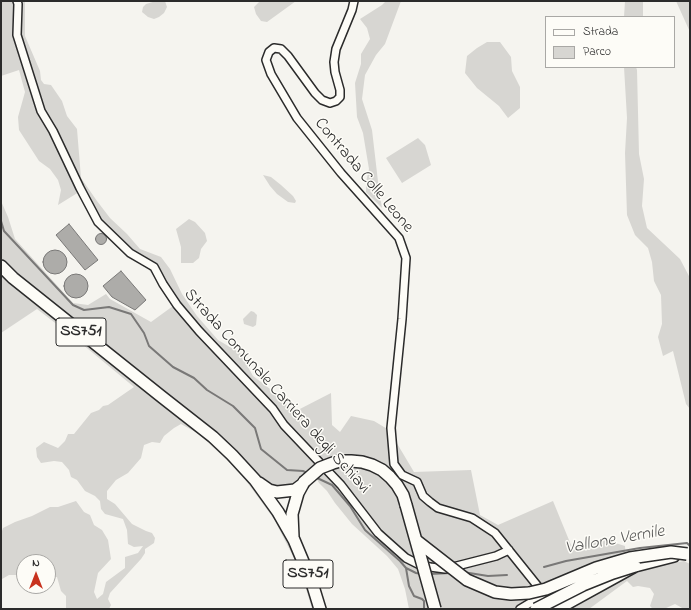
<!DOCTYPE html>
<style>
body{margin:0}
#map{position:relative;width:691px;height:610px;overflow:hidden;background:#f5f4ef;font-family:"Indie Flower",sans-serif}
canvas{display:block}
.frame{position:absolute;inset:0;border:2px solid #2b2b2b;pointer-events:none}
.legend{position:absolute;left:545px;top:16px;width:130px;height:52px;box-sizing:border-box;background:#fdfcf7;border:1px solid #a9a8a5;margin:0;padding:5px 7px;list-style:none;font-size:12px;color:#2b2b2b}
.legend li{display:flex;align-items:center;gap:8px;height:20px}
.legend b{width:20px;border:1px solid #a9a8a5}
.north{position:absolute;left:16px;top:554px;width:40px;height:40px;box-sizing:border-box;background:#fdfcf7;border:1px solid #a9a8a5;border-radius:50%;rotate:0deg;font-size:11px;font-weight:700;line-height:16px;text-align:center;color:#2b2b2b}
.north::after{content:'';display:block;margin:auto;width:14px;height:18px;background:#c8321e;clip-path:polygon(50% 0,100% 100%,50% 72%,0 100%)}
</style>
<div id="map">
<canvas width="691" height="610"></canvas>
<div class="frame"></div>
<ul class="legend">
<li><b style="height:5px;background:#fdfcf7"></b>Strada</li>
<li><b style="height:11px;background:#d7d6d2"></b>Parco</li>
</ul>
<div class="north">N</div>
</div>
<script>
const g = document.querySelector('canvas').getContext('2d');
g.lineJoin = 'round';
function paint(path, color) { g.fillStyle = color; g.fill(path, 'evenodd'); }
const poly = rows => new Path2D(rows.map(r => 'M' + r).join(''));
function strokePath(path, color, width, dash) { g.strokeStyle = color; g.lineWidth = width; g.lineCap = dash ? 'butt' : 'round'; g.setLineDash(dash || []); g.stroke(path); }
function drawText(font, color, halo, rows, align = 'center') {
  g.font = font + ' "Indie Flower",sans-serif'; g.lineWidth = 3; g.setLineDash([]); g.textBaseline = 'middle'; g.strokeStyle = halo; g.fillStyle = color; for (const [text, x, y, turn = 0] of rows) {
    g.save(); g.translate(x, y); g.rotate((+turn || 0) * Math.PI / 180); g.textAlign = isNaN(turn) ? turn : align; if (halo) g.strokeText(text, 0, 0); g.fillText(text, 0, 0); g.restore();
  }
}
paint(poly([
 [1,1,25,1,25,36,40,71,41,80,44,84,51,85,62,101,67,116,77,129,81,178,97,201,110,218,127,234,140,249,161,257,170,269,182,294,197,316,218,340,240,353,253,376,274,392,294,412,331,393,332,425,340,432,351,416,374,421,389,430,414,472,471,470,480,515,498,525,553,501,571,545,606,540,625,546,627,576,638,570,668,564,684,561,690,564,690,609,684,609,675,604,664,609,653,609,650,606,654,594,650,588,638,586,633,587,627,581,589,609,409,609,405,589,398,569,387,556,352,524,335,503,327,491,319,483,312,471,296,486,286,489,265,484,236,451,217,433,205,424,252,483,276,517,302,569,316,609,312,609,301,572,274,519,247,482,230,463,199,434,181,424,174,428,164,436,160,443,152,442,144,445,141,458,128,473,116,480,107,491,107,499,115,504,132,524,146,531,152,533,155,538,154,543,145,549,145,553,141,559,110,593,108,599,111,605,109,609,66,609,66,596,61,591,57,577,48,578,48,562,24,562,24,575,9,575,2,579,1,584,1,534,3,528,15,522,32,516,50,507,58,507,76,501,84,512,90,515,94,525,102,530,108,540,111,559,98,573,94,592,97,599,103,594,106,582,125,568,125,557,138,553,143,546,134,547,128,544,127,530,123,519,105,514,101,509,100,501,95,496,85,491,77,480,71,477,69,470,62,462,54,461,41,463,37,457,36,448,44,442,58,448,65,441,68,434,74,434,91,413,99,410,103,406,108,405,134,387,76,339,37,309,1,333,1,271,16,274,1,258,1,201,8,217,15,239,73,303,88,305,106,294,110,299,151,322,173,306,148,268,128,258,94,225,79,192,58,205,61,190,58,180,50,169,39,161,19,130,18,117,25,92,19,70,1,76],
 [156,1,165,1,167,7,164,13,159,17,154,19,148,17,142,12,143,7,146,4],
 [260,1,296,1,267,22,261,21,256,14,254,7],
 [386,1,401,1,385,44,376,55,365,75,362,99,372,130,379,190,382,208,366,192,366,182,369,169,363,133,357,117,355,83,361,64,361,54,370,39,367,28,360,19,382,5],
 [625,1,643,1,643,17,624,17],
 [676,1,690,1,690,32],
 [487,42,500,42,511,57,512,71,520,87,520,108,508,118,499,106,477,88,465,73,467,56,477,48],
 [624,67,636,67,637,70,639,154,644,179,642,206,647,228,680,259,690,278,690,409,686,404,673,351,663,356,658,337,662,324,661,295,654,281,652,262,648,248,635,235,627,215,625,153,627,118],
 [418,138,425,145,431,165,402,183,386,158],
 [263,175,271,177,281,185,293,196,296,201,295,203,288,202,277,194,270,186],
 [189,219,195,222,205,233,207,241,201,249,199,258,193,263,181,263,181,247,176,229],
 [251,311,254,312,257,315,256,325,253,327,244,324,243,319]
]), '#d7d6d2');
const water = poly([
 [69,224,98,260,85,270,56,235,69,224],
 '95.5 239a5.5 5.5 0 1 1 11 0a5.5 5.5 0 1 1-11 0Z',
 '43 262a12 12 0 1 1 24 0a12 12 0 1 1-24 0Z',
 [121,271,146,300,135,310,112,297,103,286,121,271],
 '64 286a12 12 0 1 1 24 0a12 12 0 1 1-24 0Z'
]);
paint(water, '#adaca9');
strokePath(water, '#797877', 1);
strokePath(poly([
 [1,221,4,231,73,305,84,310,109,307,131,314,144,333,149,346,173,367,194,378,207,390,233,406,255,428,261,449,287,470,303,471,307,473],
 [315,477,332,485,350,506,365,530,400,561,406,568,416,573,421,574],
 [544,567,566,561,640,548,687,543,690,546],
 [406,568,409,586,414,596,422,599,424,601,424,609],
 [463,572,488,576,507,575],
 [430,574,451,573]
]), '#797877', 2);
const minor = poly([
 [17,1,18,4,17,35,41,111,53,131,80,188,98,222,130,253,154,267,163,284,177,305,199,331,273,409,284,425,341,485,378,533,406,558,418,564,430,567,445,569,496,556,509,550],
 [354,1,352,10,336,49,334,62,335,72,340,90,340,97,336,101,330,103,322,100,315,93,288,56,281,49,274,48,269,52,266,60,271,74,297,118,341,173,399,238,406,258,402,319,391,428,394,464,402,475,417,482,423,496,430,502,438,508,472,518,495,533,552,604],
 [520,609,545,594]
]);
const primary = poly([
 [1,266,13,278,162,397,213,437,232,455,255,480,278,512,294,540,312,583,320,609],
 [340,461,351,461,362,462,372,465,382,470,390,477,397,485,403,495,406,505],
 [259,483,269,490,277,492,295,490,303,484],
 [293,537,292,514,298,493,304,482],
 [557,609,635,566,674,556]
]);
strokePath(minor, '#2b2b2b', 10);
strokePath(primary, '#2b2b2b', 14);
strokePath(minor, '#fdfcf7', 7);
strokePath(primary, '#fdfcf7', 11);
const primaryBridge = poly([
 [304,482,320,468,333,463,340,461],
 [406,505,435,609],
 [417,541,467,580,495,592,511,594,529,593,546,589,596,568,630,558,671,552,687,554],
 [536,609,583,585,613,573,635,566]
]);
strokePath(primaryBridge, '#2b2b2b', 14, []);
strokePath(primaryBridge, '#fdfcf7', 11);
for (const [x, y, w] of [
 [81,332,50],
 [308,574,50]
]) { const box = new Path2D(); box.roundRect(x - w / 2, y - 14, w, 28, 3); g.fillStyle = '#fdfcf7'; g.fill(box); strokePath(box, '#2b2b2b', 1); }
drawText('bold 16px', '#2b2b2b', null, [
 ["SS751",81,332],
 ["SS751",308,574]
]);
drawText('17px', '#2b2b2b', '#fdfcf7', [
 ["Contrada Colle Leone",363,176,50],
 ["Strada Comunale Carriera degli Schiavi",276,392,48]
]);
drawText('italic 18px', '#585857', '#fdfcf7', [
 ["Vallone Vernile",615,541,-10]
]);
</script>
